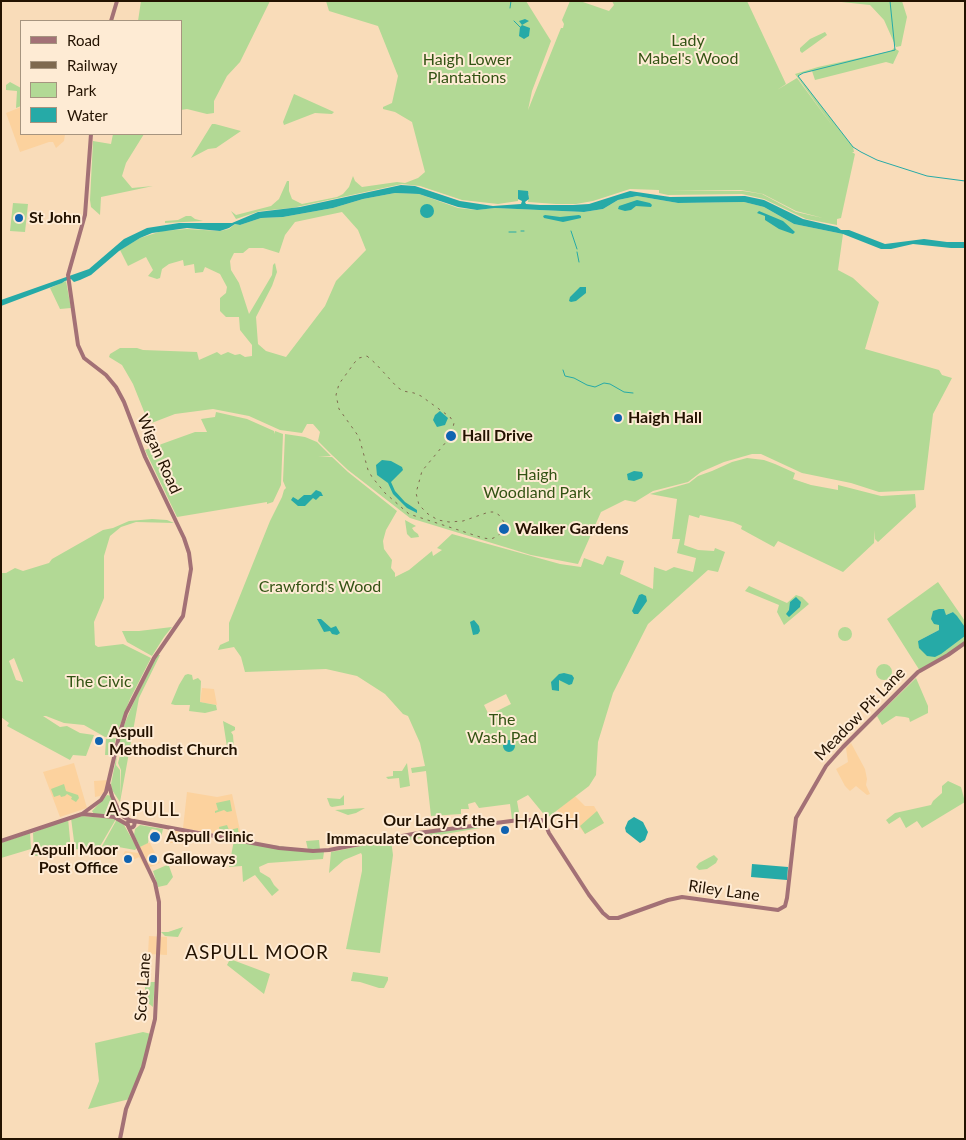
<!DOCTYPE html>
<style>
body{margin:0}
#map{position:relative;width:966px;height:1140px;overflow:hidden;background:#f9dcb9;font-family:Lato,sans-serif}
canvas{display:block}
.frame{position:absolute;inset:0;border:2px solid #231200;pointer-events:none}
.legend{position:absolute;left:20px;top:20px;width:162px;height:115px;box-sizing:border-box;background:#feebd4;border:1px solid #a6947f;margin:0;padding:6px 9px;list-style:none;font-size:15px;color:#231200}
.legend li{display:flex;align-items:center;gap:10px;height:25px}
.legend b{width:25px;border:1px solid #a6947f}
</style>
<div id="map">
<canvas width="966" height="1140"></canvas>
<div class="frame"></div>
<ul class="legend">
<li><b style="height:6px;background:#a37176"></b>Road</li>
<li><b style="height:6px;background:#7f694f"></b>Railway</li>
<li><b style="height:14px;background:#b2d995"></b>Park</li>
<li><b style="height:14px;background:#26aaa7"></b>Water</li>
</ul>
</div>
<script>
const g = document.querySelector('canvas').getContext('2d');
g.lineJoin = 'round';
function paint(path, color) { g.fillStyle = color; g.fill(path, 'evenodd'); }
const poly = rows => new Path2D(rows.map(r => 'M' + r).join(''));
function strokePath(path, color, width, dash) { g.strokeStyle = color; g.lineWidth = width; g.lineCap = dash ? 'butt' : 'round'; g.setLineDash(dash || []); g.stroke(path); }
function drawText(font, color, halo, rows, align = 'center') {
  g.font = font + ' Lato,sans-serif'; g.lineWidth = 4; g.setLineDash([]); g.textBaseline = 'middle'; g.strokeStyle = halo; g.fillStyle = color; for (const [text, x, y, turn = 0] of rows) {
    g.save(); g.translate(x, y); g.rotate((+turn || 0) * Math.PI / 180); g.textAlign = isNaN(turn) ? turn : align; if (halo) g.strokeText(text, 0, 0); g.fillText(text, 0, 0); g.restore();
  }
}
paint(poly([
 [21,107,21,134,65,134,64,141,56,148,53,142,49,142,20,152,6,113],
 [202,688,214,689,217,705,200,702],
 [851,743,865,769,867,779,866,785,870,794,867,795,856,786,850,791,845,786,836,769,848,762,846,748],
 [74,763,87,808,60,817,43,772],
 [108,780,105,791,100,796,95,797,94,781],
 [187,792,217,797,232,794,241,835,240,838,183,828],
 [575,796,585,806,594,806,604,823,585,834,578,825,575,827,557,810],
 [169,829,196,834,194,843,166,843],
 [147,843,150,843,160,863,146,869,139,857,131,861,123,855,125,851,138,853,140,847],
 [149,936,167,937,167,955,148,954]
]), '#fcd29e');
paint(poly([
 [141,1,270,1,240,62,227,76,214,101,214,113,207,114,187,109,181,110,181,21,138,21],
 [326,1,526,1,551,41,532,91,528,110,561,28,563,28,564,24,562,20,570,1,580,1,609,11,614,5,612,1,747,1,786,84,777,90,797,78,834,128,795,74,818,67,891,51,894,48,899,51,893,64,886,62,815,80,812,71,803,73,798,76,853,147,854,152,852,152,855,154,841,218,837,219,837,225,806,219,764,199,742,194,668,195,659,193,659,190,630,189,593,201,576,204,556,204,528,202,529,194,518,190,518,201,498,204,462,200,420,186,402,184,292,208,260,211,236,219,231,211,236,215,271,206,279,199,287,181,289,181,289,191,292,199,302,204,337,197,343,194,349,187,353,176,355,181,362,187,397,182,405,183,418,178,425,172,412,122,395,112,383,109,383,107,392,103,398,76,378,26,329,11],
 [741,190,763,194,796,211,823,218,796,212,762,194,743,191,668,191],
 [832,1,902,1,907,17,901,46,896,47,884,20,870,5],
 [825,32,827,35,802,53,800,51,800,48,810,39],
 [10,82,21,88,21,106,16,108,17,91,6,90,6,85],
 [294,94,334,112,332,114,315,113,284,125,283,122],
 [212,124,215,124,241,131,216,148,208,149,191,158],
 [113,134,144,134,126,163,122,176,132,188,153,186,101,197,100,215,91,207,90,200,93,141,111,144],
 [395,193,419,194,458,208,476,210,495,208,584,212,603,209,618,200,637,196,678,203,744,202,764,207,794,224,843,234,838,270,853,278,879,302,865,349,939,370,942,375,952,378,933,414,924,490,879,492,851,483,802,473,761,454,752,454,724,462,701,472,688,482,653,491,635,502,625,500,601,512,578,564,531,555,410,518,348,470,332,455,318,441,320,432,313,424,307,424,302,433,280,430,249,416,213,409,175,414,149,424,133,384,122,365,109,357,110,354,120,348,137,348,143,350,197,352,199,360,217,352,221,355,228,352,235,355,240,354,245,357,252,356,252,345,240,330,239,317,226,317,220,311,220,298,226,293,227,287,220,274,205,267,203,272,195,273,194,264,184,266,183,260,169,264,162,269,160,278,157,279,148,276,153,270,146,257,128,266,120,250,140,238,162,231,187,229,220,231,229,229,235,224,240,225,261,218,283,217,333,208,363,199],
 [342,212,358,230,366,250,336,281,325,306,286,357,266,351,258,344,256,317,272,286,277,272,275,263,273,265,272,275,249,314,239,283,231,270,230,261,234,253,243,253,249,248,263,248,279,253,285,235,295,222],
 [13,203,28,204,25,232,10,231],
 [186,216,191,216,195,219,203,221,165,223,165,221,178,220],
 [66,281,71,308,60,309,50,288],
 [216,412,247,419,274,431,275,434,275,431,283,434,281,485,273,502,267,504,267,502,177,517,145,450,195,432,207,432,201,419,215,417],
 [285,434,305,437,317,442,331,456,318,457,332,457,348,472,397,511,386,530,383,541,384,549,392,560,391,568,395,573,395,577,409,570,432,551,433,556,442,550,437,548,452,534,560,564,581,567,584,558,603,565,607,556,624,561,620,574,653,589,654,567,666,571,674,567,693,572,696,558,677,553,680,539,672,539,677,499,650,494,689,483,698,476,712,471,708,475,712,471,732,462,747,458,764,460,775,464,795,473,793,479,811,485,838,490,838,485,881,496,915,494,916,507,878,542,875,539,875,530,874,543,843,572,778,541,774,547,741,529,742,526,733,522,700,515,699,518,689,515,684,545,698,550,714,551,715,548,725,552,718,572,708,570,648,624,613,693,598,742,596,775,589,786,547,818,528,795,517,801,520,818,512,819,510,804,479,808,475,802,468,804,469,809,461,809,461,814,431,816,426,771,412,773,411,768,425,766,420,743,408,716,403,714,385,694,357,676,326,669,245,672,241,657,234,647,218,650,220,645,229,641,229,623,270,521,282,497,284,490,286,488,283,481],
 [506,694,511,704,489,715,484,705],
 [152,519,167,520,174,523,136,522,121,527,110,536,104,556,104,598,94,622,95,645,98,647,123,644,151,658,130,699,116,736,105,737,84,725,64,723,46,716,43,716,60,727,67,726,80,733,94,735,86,756,73,755,70,760,7,726,9,723,1,717,1,573,6,573,15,568,23,571,49,563,52,559,103,530,113,528,129,521],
 [14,658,23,681,23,682,16,680,9,661],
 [405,520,416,526,412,528,414,531,418,534,419,537,411,538,407,534],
 [938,582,965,621,965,627,953,612,946,615,939,625,939,630,918,641,946,650,965,636,965,643,920,671,887,619],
 [749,586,787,603,796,595,802,597,809,604,784,625,777,612,779,605,745,591],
 '838 634a7 7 0 1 1 14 0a7 7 0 1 1-14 0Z',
 [172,627,164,637,152,656,127,642,122,631,139,631],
 [157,655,160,655,139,698,120,802,112,790,111,784,117,754,116,765,120,770,121,797,121,770,118,763,121,751,117,751,122,730,132,706],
 '876 672a8 8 0 1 1 16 0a8 8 0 1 1-16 0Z',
 [188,674,192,675,193,680,198,678,201,681,200,702,216,705,217,710,205,713,189,711,190,705,175,705,171,704,179,685,185,675],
 [916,678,928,706,928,713,910,722,909,718,905,717,896,716,882,725,877,716],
 [223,721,235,727,235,730,231,732,233,735,234,749,229,749,227,747],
 [116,738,112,755,105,755,106,739],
 [407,763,410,786,400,788,399,778,388,779,386,777,393,776,393,771,402,771],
 [948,781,961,787,965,802,922,828,917,821,906,828,900,817,889,824,886,820,895,813,931,805,933,801,942,793,942,786],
 [64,784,66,791,78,795,79,798,76,802,71,799,72,797,67,794,65,796,61,797,60,795,54,797,51,789],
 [107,795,112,796,119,813,116,817,94,814,92,811],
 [344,795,344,805,332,807,330,806,327,798,340,799],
 [230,800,232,811,227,812,224,810,215,813,215,811,218,810,216,803],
 [365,808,356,813,348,815,335,810],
 [597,811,604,823,585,834,580,826],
 [82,816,116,819,99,848,85,850,75,849,71,818],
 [68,818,71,850,36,856,34,855,33,833],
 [117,819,124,825,137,848,135,850,113,846,101,848],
 [140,825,163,829,160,842,158,840,160,833,157,832,157,830,152,829,150,831,148,843,140,847,134,835,135,829],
 [227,825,229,830,238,828,239,837,220,832,219,827],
 [467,828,480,828,404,841,396,845,394,839,407,836],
 [30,833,31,849,1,858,1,843],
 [234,840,324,852,323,859,268,863,259,867,260,872,270,878,274,885,279,890,272,896,255,875,243,882,242,866,229,867],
 [319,840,320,850,308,850,306,841],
 [391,840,393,855,380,953,346,949,362,871,362,855,361,853,344,860,329,873,331,852],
 [714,855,718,859,716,863,707,869,699,870,696,867,699,863],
 [167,865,169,866,173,877,167,885,158,887,153,871],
 [183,927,178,937,165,936,161,932,168,932],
 [230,959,270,974,264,994,227,965],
 [353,972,388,977,388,980,384,988,379,988,360,982,351,981],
 [151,982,155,982,153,1007,148,1003,148,998,145,998,145,985],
 [143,1032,151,1034,143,1069,130,1099,88,1109,99,1081,95,1043]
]), '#b2d995');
paint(poly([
 [525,19,529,21,522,25,530,28,529,36,524,39,519,36,520,27,522,25,519,21],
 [401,185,415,186,460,201,493,206,521,204,522,201,518,199,518,190,528,191,529,199,525,202,526,204,540,205,573,205,589,204,630,191,670,197,745,196,764,200,803,219,837,227,841,230,849,230,885,244,924,239,947,242,965,242,965,248,951,248,913,244,891,249,881,249,843,234,794,224,764,207,744,202,678,203,637,196,618,200,603,209,584,212,495,208,477,210,458,207,419,194,395,193,363,199,333,208,283,217,261,218,240,225,235,224,229,228,220,231,187,228,152,233,140,238,119,251,91,275,80,280,74,282,71,279,65,281,62,283,1,306,1,300,89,269,124,239,147,228,179,223,232,223,258,212,300,207],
 [637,200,650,203,652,205,651,207,636,206,631,210,625,211,618,209,619,206],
 '420 211a7 7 0 1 1 14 0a7 7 0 1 1-14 0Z',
 [759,211,783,221,795,232,793,234,779,229,765,220,765,216,757,213],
 [545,215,560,217,579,215,581,216,581,218,563,222,544,218,543,216],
 [580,287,586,287,586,293,576,301,571,302,569,301,570,297],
 [440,411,448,418,445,425,437,427,433,420,435,415],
 [382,460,391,461,402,467,403,470,391,482,395,491,405,502,417,510,417,513,407,508,393,494,388,483,377,475,376,465],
 [634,471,642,472,643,475,642,478,634,481,628,480,627,474],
 [316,490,321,492,323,496,320,496,316,500,313,498,305,506,298,506,291,500,293,497,298,500,304,495,311,495],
 [642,594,646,596,647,601,638,614,634,614,632,611,639,595],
 [796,597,801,602,800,607,789,617,786,614,789,610,790,602],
 [939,609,944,609,946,615,953,612,957,616,965,627,965,636,941,654,935,657,927,656,919,648,918,641,939,630,939,625,934,624,931,619,933,611],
 [317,619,321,619,331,628,336,626,340,633,337,635,332,634,330,631,324,632],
 [474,620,479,626,480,631,478,634,473,635,470,622],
 [564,673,572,675,574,678,572,684,569,685,559,680,559,691,552,690,551,682,559,674],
 '503 746a6 6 0 1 1 12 0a6 6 0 1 1-12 0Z',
 [634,817,643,822,648,832,645,840,640,843,626,832,625,828,628,821],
 [752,864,788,867,787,880,751,877]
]), '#26aaa7');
strokePath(poly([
 [890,1,895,50,803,73,798,76,853,147,861,152,877,160,927,176,965,181],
 [510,8,511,1],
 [514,21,520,27],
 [521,231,524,231],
 [571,231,577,249],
 [509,232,516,232],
 [577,252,579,262],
 [563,370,565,376,574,378,587,385,595,387,604,383,610,384,624,392,633,393]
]), '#26aaa7', 1);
strokePath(poly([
 [111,21,117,1],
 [109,785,112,796,118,809,124,817,131,821],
 [82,814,101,800,106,792,120,732,126,713,154,658,183,616,191,569,189,553,184,538,145,457,124,402,116,387,106,375,84,358,78,345,68,275,85,215,91,134],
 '127.5 824a3.5 3.5 0 1 1 7 0a3.5 3.5 0 1 1-7 0Z',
 [134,821,279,848,313,851,329,850,418,833,519,820,541,820,544,821,549,833,589,895,603,913,609,918,618,918,668,900,682,897,778,910,785,906,787,898,796,818,826,766,843,747,918,672,948,655,965,643],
 [1,841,82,814,114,817,128,825],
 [120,1139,126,1109,143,1067,155,1019,159,933,159,902,155,883,128,826]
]), '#a37176', 4);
strokePath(poly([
 [367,356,376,364,397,387,403,391,414,393,421,396,450,417,454,423,451,436,422,471,416,493,419,505,428,514,438,520,449,522,463,521,489,512,494,512,499,515,504,522,503,530,498,536,491,539,483,538,409,514,385,493,372,477,368,470,359,437,339,409,336,395,339,384,355,362,359,358,367,356]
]), '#7f694f', 1, [2.5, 5]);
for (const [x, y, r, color] of [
 [19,218,5,"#1063b1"],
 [618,418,5,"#1063b1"],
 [451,436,6,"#1063b1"],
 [504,529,6,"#1063b1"],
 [99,741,5,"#1063b1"],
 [505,830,5,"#1063b1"],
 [155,837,6,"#1063b1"],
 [128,859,5,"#1063b1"],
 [153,859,5,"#1063b1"]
]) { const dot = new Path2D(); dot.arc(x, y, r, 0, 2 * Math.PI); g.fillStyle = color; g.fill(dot); strokePath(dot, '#feebd4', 2); }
drawText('16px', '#335314', '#feebd4', [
 ["Lady",688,41],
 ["Mabel's Wood",688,59],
 ["Haigh Lower",467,60],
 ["Plantations",467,78],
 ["Haigh",537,475],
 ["Woodland Park",537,493],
 ["Crawford's Wood",320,587],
 ["The Civic",99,682],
 ["The",502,720],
 ["Wash Pad",502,738]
]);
drawText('bold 16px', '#231200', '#feebd4', [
 ["St John",29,218],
 ["Haigh Hall",628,418],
 ["Hall Drive",462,436],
 ["Walker Gardens",515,529],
 ["Aspull",109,732],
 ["Methodist Church",109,750],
 ["Our Lady of the",495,821,"right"],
 ["Immaculate Conception",495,839,"right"],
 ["Aspull Clinic",166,837],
 ["Aspull Moor",118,850,"right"],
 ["Post Office",118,868,"right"],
 ["Galloways",163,859]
], 'left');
drawText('16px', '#231200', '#feebd4', [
 ["Wigan Road",159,454,66],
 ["Meadow Pit Lane",860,714,-46],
 ["Riley Lane",724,891,8],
 ["Scot Lane",143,987,-86]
]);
g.letterSpacing = '1px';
drawText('19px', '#231200', '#feebd4', [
 ["ASPULL",143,810],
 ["HAIGH",547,822],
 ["ASPULL MOOR",257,953]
]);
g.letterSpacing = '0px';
</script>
